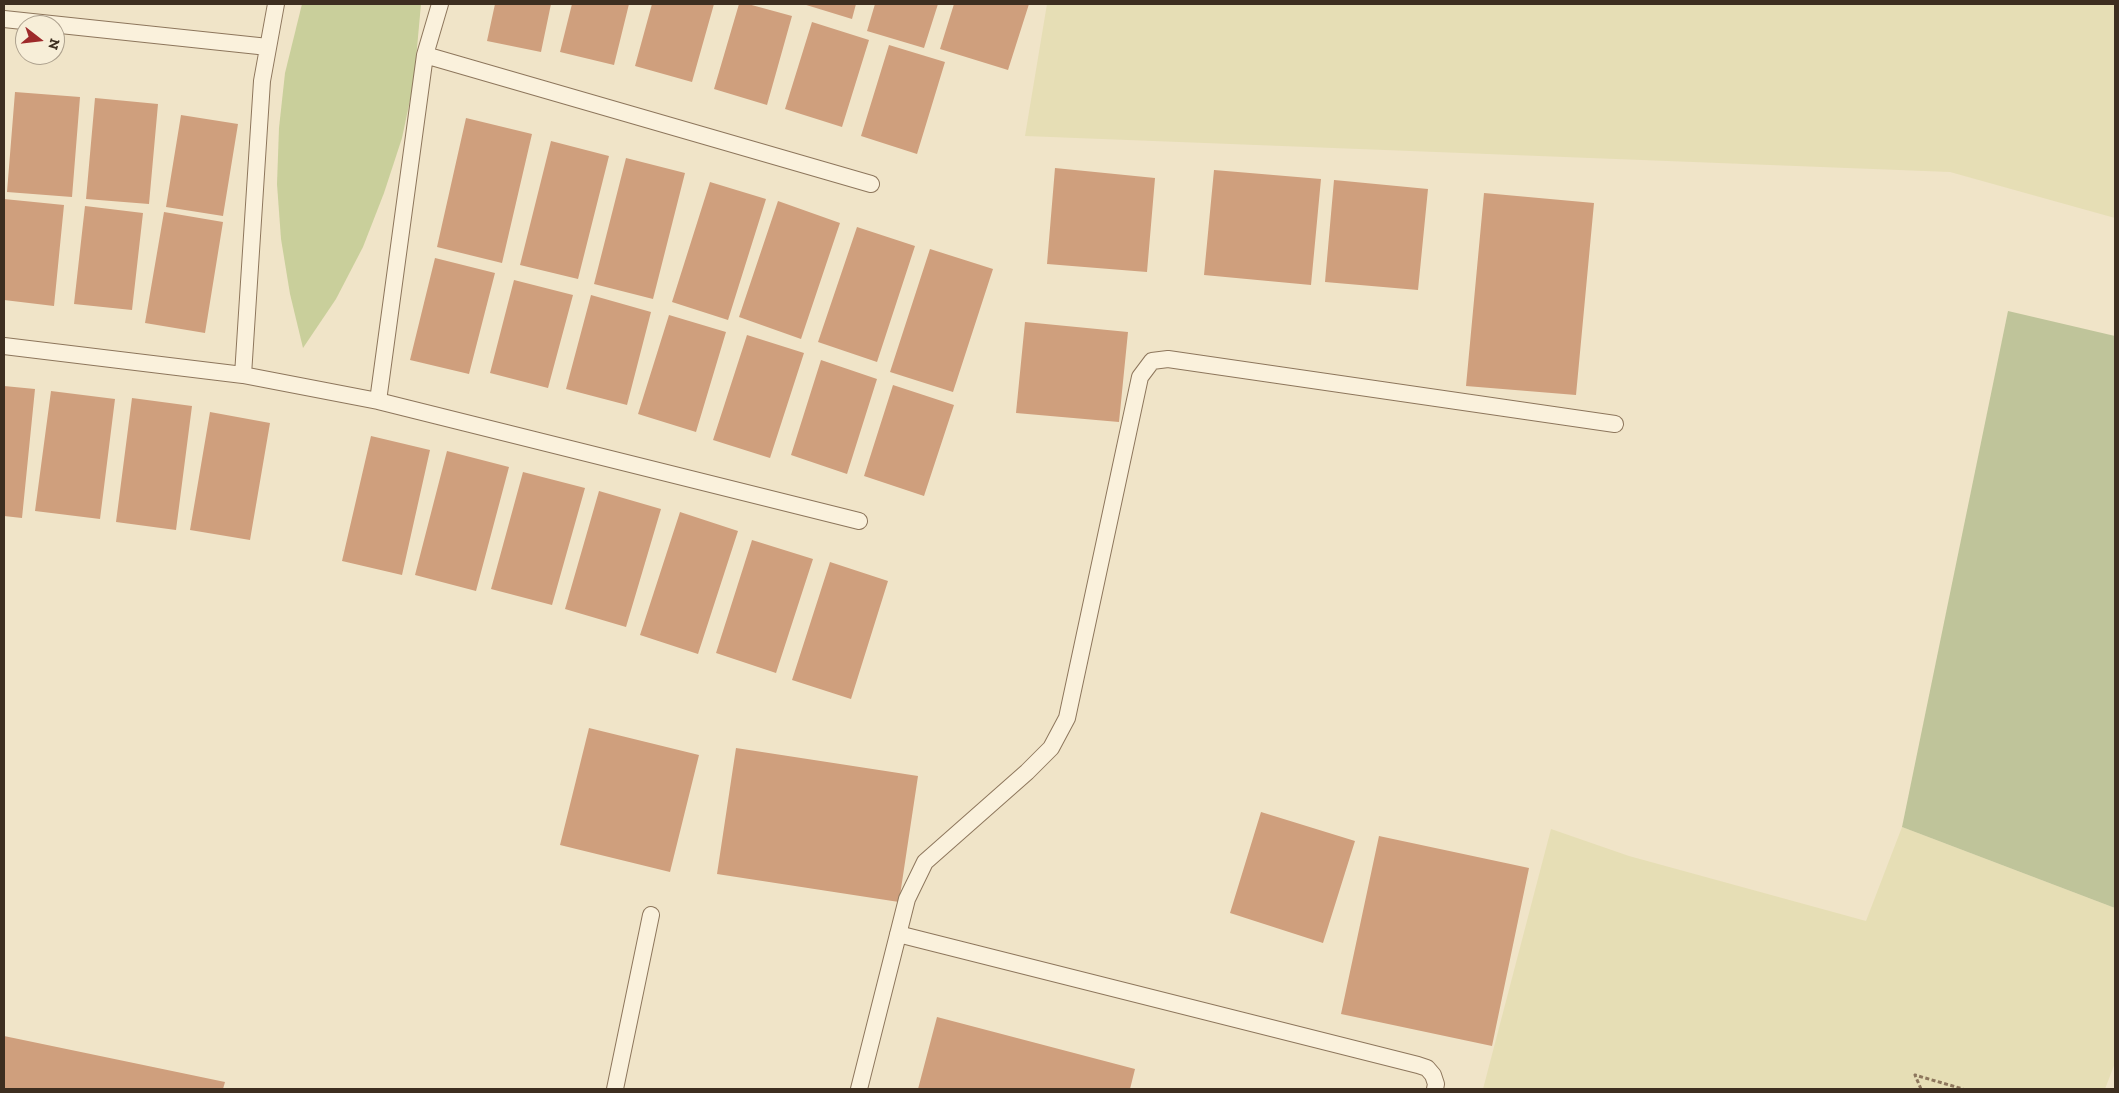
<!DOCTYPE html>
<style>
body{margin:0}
#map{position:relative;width:2119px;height:1093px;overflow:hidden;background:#f0e4c8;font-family:"Zilla Slab",serif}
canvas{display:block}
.frame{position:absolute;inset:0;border:5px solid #3d2e20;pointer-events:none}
.north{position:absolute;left:15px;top:15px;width:50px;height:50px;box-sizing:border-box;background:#f7eed8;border:1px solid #ada18e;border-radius:50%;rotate:106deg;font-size:14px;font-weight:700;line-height:20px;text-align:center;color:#3d2e20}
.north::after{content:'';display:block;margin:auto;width:18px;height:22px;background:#9e2a2b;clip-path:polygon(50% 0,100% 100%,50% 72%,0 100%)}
</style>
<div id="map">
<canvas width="2119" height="1093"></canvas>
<div class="frame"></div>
<div class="north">N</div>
</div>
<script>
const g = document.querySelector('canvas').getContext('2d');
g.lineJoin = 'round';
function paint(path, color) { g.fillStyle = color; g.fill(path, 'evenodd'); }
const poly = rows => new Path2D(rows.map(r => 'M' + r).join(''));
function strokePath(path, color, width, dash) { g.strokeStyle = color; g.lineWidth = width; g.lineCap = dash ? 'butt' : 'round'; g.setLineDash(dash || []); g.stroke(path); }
paint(poly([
 [1047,4,2115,4,2115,218,1950,172,1025,136],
 [1902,827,2115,908,2115,1063,2105,1089,1483,1089,1551,829,1629,856,1866,921]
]), '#e6deb5');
paint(poly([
 [302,4,421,4,414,81,402,138,384,193,363,247,336,299,303,348,290,294,281,239,277,184,279,128,285,73]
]), '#c9cf9b');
paint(poly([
 [2008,311,2115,336,2115,908,1902,827]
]), '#bfc49a');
paint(poly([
 [495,4,551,4,541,52,487,41],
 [572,4,629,4,614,65,560,52],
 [652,4,714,4,692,82,635,66],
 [739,4,748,4,792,16,767,105,714,89],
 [803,4,856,4,852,19],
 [875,4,938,4,924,48,867,31],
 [954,4,1029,4,1008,70,940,49],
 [812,22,869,40,842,127,785,109],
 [889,45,945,62,917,154,861,136],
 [15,92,80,97,72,197,7,192],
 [95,98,158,104,149,204,86,199],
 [181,115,238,124,223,216,166,207],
 [466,118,532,134,502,263,437,247],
 [551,141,609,156,578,279,520,265],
 [626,158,685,173,653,299,594,284],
 [1055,168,1155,178,1147,272,1047,264],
 [1214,170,1321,179,1311,285,1204,275],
 [1334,180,1428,189,1418,290,1325,282],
 [710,182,766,199,728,320,672,302],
 [1484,193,1594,203,1576,395,1466,386],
 [4,199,64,205,54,306,4,300],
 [778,201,840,223,801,339,739,317],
 [85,206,143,213,132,310,74,304],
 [164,212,223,222,205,333,145,323],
 [857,227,915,246,877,362,818,342],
 [930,249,993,269,953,392,890,372],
 [435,258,495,273,469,374,410,360],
 [514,280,573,295,548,388,490,373],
 [591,295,651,312,627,405,566,389],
 [669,315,726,332,696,432,638,414],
 [1025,322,1128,332,1119,422,1016,413],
 [747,335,804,353,770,458,713,440],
 [821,360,877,379,847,474,791,455],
 [893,385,954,405,924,496,864,476],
 [4,386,35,389,22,518,4,516],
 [51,391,115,399,100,519,35,511],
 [132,398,192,406,176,530,116,522],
 [210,412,270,423,250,540,190,530],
 [371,436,430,450,402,575,342,561],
 [447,451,509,467,476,591,415,575],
 [523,472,585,488,552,605,491,589],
 [599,491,661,509,626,627,565,609],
 [680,512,738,531,698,654,640,635],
 [752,540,813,559,776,673,716,653],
 [830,562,888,581,851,699,792,680],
 [589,728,699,755,670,872,560,845],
 [736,748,918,776,899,902,717,874],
 [1261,812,1355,841,1323,943,1230,913],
 [1379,836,1529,868,1492,1046,1341,1014],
 [937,1017,1135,1069,1130,1089,918,1089],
 [4,1036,225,1082,223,1089,4,1089]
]), '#cf9f7d');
const service = poly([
 [4,19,268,47],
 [425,55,871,184],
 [4,346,243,375,378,401,859,521],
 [243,375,262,81,276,4],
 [378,401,425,55,440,4],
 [898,934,1418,1065,1427,1068,1433,1075,1436,1084,1435,1089],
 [615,1089,651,915],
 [859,1089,907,899,925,862,1027,772,1051,748,1067,718,1140,377,1152,361,1168,359,1615,424]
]);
strokePath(service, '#8d765c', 18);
strokePath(poly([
 [1921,1089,1915,1075,1963,1089]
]), '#8d765c', 3, [4, 2.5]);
strokePath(service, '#faf1dc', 16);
</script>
